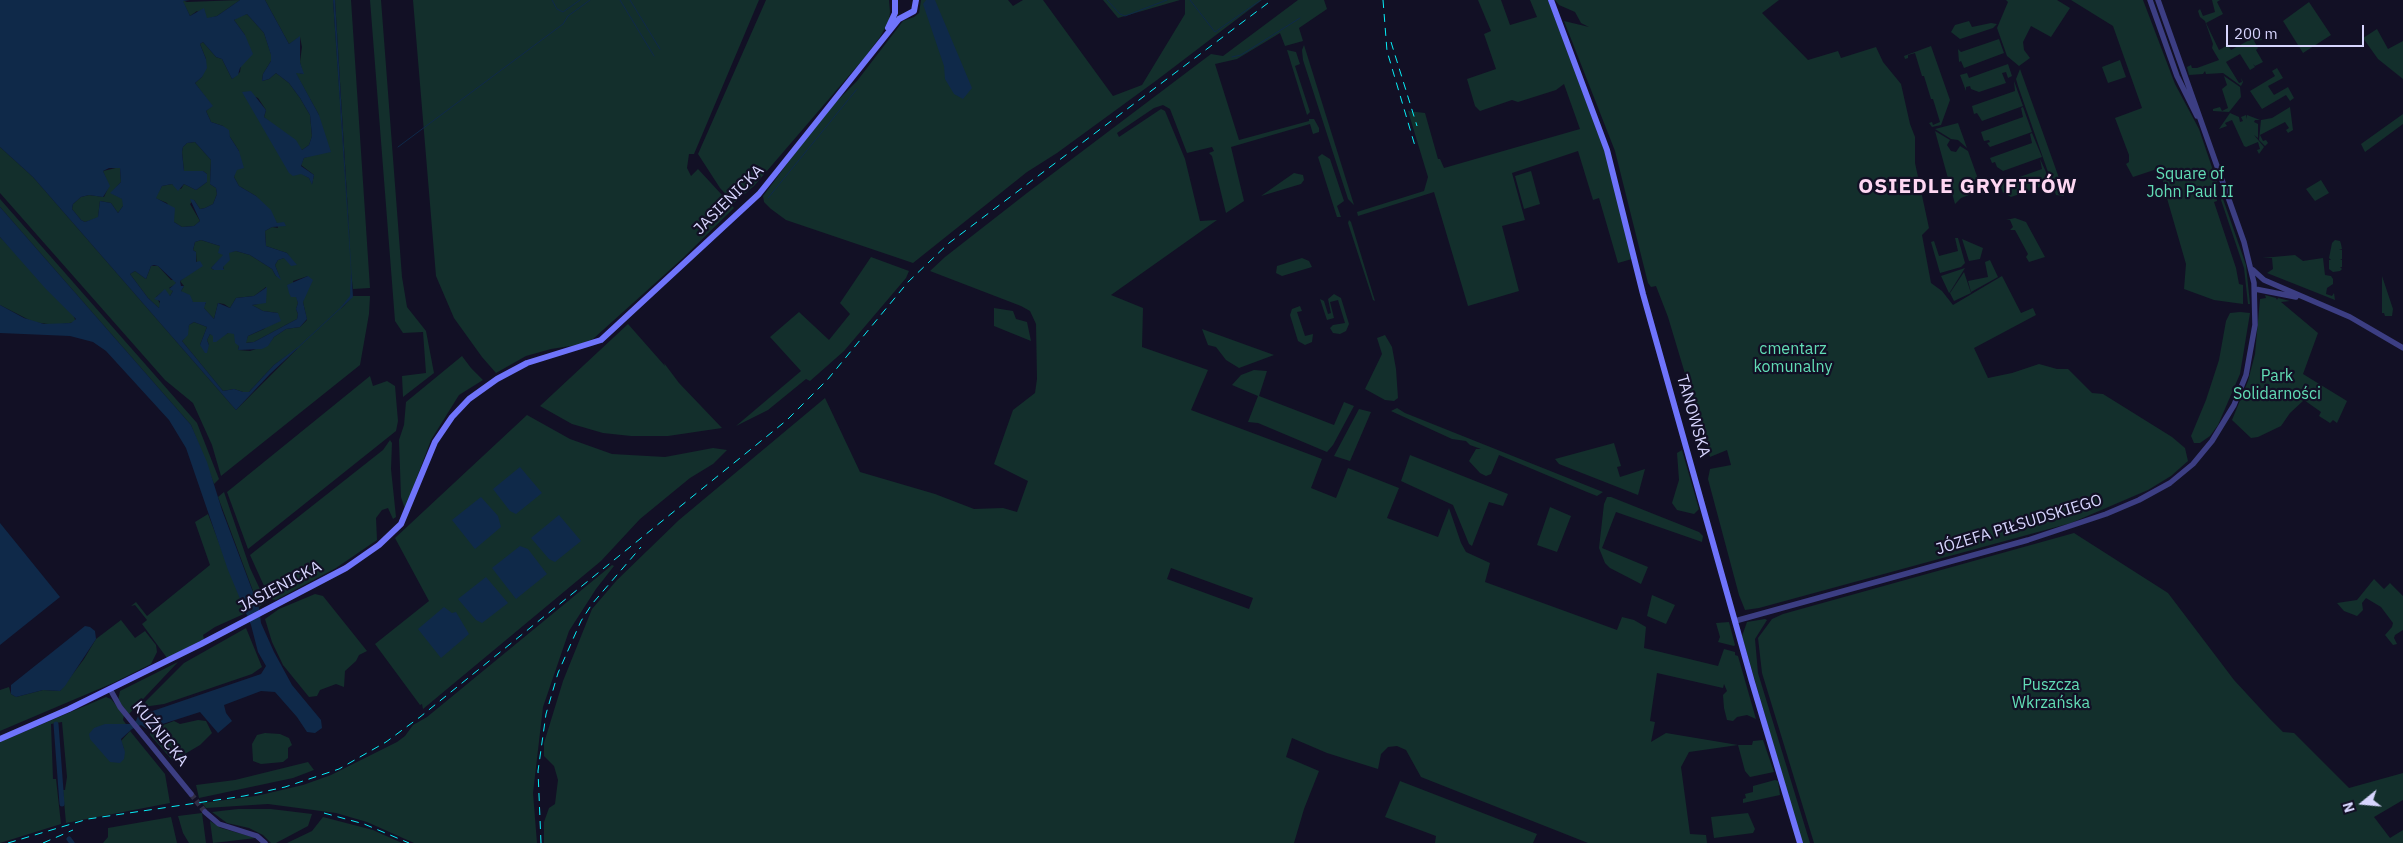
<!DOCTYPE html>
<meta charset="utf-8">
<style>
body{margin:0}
#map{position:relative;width:2403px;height:843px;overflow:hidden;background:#121025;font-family:"IBM Plex Sans",sans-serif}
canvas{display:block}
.north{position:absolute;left:2338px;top:778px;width:50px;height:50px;-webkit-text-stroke:4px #121025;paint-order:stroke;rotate:253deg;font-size:14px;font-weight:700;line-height:20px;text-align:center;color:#d7d5fe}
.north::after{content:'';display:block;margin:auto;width:18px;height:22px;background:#d7d5fe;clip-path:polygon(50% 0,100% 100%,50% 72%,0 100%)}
.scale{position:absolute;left:2226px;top:25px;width:138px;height:22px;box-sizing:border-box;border:2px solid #d7d5fe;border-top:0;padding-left:6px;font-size:15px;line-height:18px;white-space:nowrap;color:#d7d5fe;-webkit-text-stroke:4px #121025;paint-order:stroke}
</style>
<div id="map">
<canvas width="2403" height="843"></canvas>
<div class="north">N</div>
<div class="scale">200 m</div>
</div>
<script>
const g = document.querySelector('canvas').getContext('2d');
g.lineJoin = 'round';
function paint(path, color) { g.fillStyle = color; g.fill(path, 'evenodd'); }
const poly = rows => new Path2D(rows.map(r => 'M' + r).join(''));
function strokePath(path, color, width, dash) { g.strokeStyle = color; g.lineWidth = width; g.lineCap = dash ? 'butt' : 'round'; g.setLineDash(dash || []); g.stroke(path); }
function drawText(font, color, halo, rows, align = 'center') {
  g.font = font + ' "IBM Plex Sans",sans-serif'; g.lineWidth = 4.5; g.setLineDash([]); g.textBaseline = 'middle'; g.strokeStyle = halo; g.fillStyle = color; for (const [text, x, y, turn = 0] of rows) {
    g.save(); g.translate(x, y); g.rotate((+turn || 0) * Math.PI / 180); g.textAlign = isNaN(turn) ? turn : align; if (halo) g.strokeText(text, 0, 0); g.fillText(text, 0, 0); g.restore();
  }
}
paint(poly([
 [182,0,187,2,240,0,217,16,207,19,197,11,190,16],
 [265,0,333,0,350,245,335,0,351,0,370,288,353,289,351,273,351,296,341,309,353,296,370,296,369,314,360,365,221,476,212,445,193,403,165,380,0,193,0,147,33,177,236,410,298,348,274,365,249,392,243,392,234,389,223,391,182,341,186,336,189,325,194,322,207,327,200,345,209,345,207,340,210,334,221,337,228,333,234,333,239,346,238,350,250,351,268,345,274,337,286,329,300,327,307,320,303,302,308,276,293,281,298,303,296,309,298,314,297,319,254,342,245,343,248,336,264,329,278,313,263,311,252,305,258,304,265,295,266,287,254,296,236,298,230,308,224,304,218,303,214,319,203,307,206,303,193,302,181,291,184,286,180,281,197,268,196,252,193,250,195,242,201,240,220,246,224,255,211,268,214,270,224,269,223,267,229,252,236,251,250,255,272,269,276,276,280,278,275,265,278,260,289,256,287,253,266,246,265,231,272,227,278,228,277,223,256,196,239,186,234,177,239,151,223,126,211,122,206,111,212,106,195,83,202,77,206,59,200,44,203,42,216,57,222,59,232,79,240,72,245,35,234,20,238,17,247,14,264,33,271,54,271,61,263,74,262,81,269,79,276,73,289,83,300,98,310,115,312,136,309,145,302,150,264,117,266,110,258,98,243,92,302,174,309,178,312,184,314,175,301,165,304,158,310,156,319,115,295,72,303,74,300,62,302,47,300,37,289,44],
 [370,0,381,0,402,277,407,307,426,331,434,373,403,397,402,376,426,373,423,332,403,333,395,321],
 [413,0,759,0,694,154,689,154,687,168,691,176,698,169,734,208,683,258,593,339,577,345,551,349,526,356,496,373,482,357,454,318,436,276],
 [766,0,889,0,890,12,889,21,880,37,865,57,754,186,734,203,720,188,698,154],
 [921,0,1008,0,1013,6,1023,0,1043,0,1113,96,1142,85,1185,14,1185,0,1262,0,1157,80,1057,153,1027,172,913,263,786,220,771,209,764,202,763,196,802,144,835,103,857,81,903,21,914,17,919,13],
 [1103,0,1180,0,1118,18],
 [1298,0,1324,0,1327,9,1299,28,1303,41,1285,46,1280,33,1237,59,1215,64,1239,140,1309,121,1309,119,1314,119,1319,128,1319,132,1313,134,1310,124,1231,147,1244,201,1226,213,1212,156,1209,153,1214,151,1212,147,1187,153,1170,109,1163,105,1154,108,1117,133,1119,137,1161,109,1165,111,1185,159,1200,221,1217,220,1111,295,1143,308,1142,347,1208,370,1191,410,1322,459,1311,488,1336,498,1348,468,1399,488,1387,518,1438,537,1449,508,1461,543,1466,552,1490,563,1485,582,1617,630,1622,617,1634,620,1646,627,1644,648,1718,666,1724,649,1735,652,1735,655,1738,656,1756,719,1747,715,1737,717,1733,721,1727,720,1724,708,1723,695,1727,691,1724,684,1723,688,1657,673,1650,721,1655,722,1651,742,1666,733,1738,745,1752,745,1753,741,1763,740,1774,772,1750,777,1745,771,1738,745,1689,752,1681,767,1690,834,1706,835,1707,843,1588,843,1421,777,1406,750,1397,746,1388,747,1381,754,1378,769,1327,753,1292,738,1286,757,1319,771,1304,809,1294,843,544,843,544,822,549,808,555,804,558,780,554,766,544,756,544,743,563,681,592,609,617,580,679,520,825,398,860,472,935,494,974,509,1003,508,1017,512,1028,481,994,464,1013,410,1035,393,1037,379,1036,324,1030,311,1021,306,930,271,945,257,1027,193,1211,54,1223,56],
 [1171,568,1253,598,1249,609,1167,579],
 [1478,0,1501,0,1510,25,1537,17,1530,0,1548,0,1607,158,1632,259,1618,263,1599,198,1593,200,1578,151,1512,173,1525,220,1502,226,1519,291,1468,306,1434,192,1358,216,1357,212,1424,191,1428,177,1408,111,1425,113,1438,159,1440,159,1444,168,1580,129,1564,84,1556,90,1518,102,1512,100,1480,111,1475,106,1467,79,1496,69,1484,34,1491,31],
 [1555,0,1779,0,1762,13,1808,60,1838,51,1841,58,1876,47,1883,62,1901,84,1910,124,1915,137,1915,163,1929,228,1922,235,1931,283,1942,291,1953,305,2002,276,2021,313,2033,308,2036,315,1974,348,1988,378,2012,373,2039,364,2057,369,2068,369,2092,393,2103,394,2172,437,2185,448,2188,461,2171,476,2148,490,2071,523,1759,608,1745,610,1739,595,1708,479,1710,469,1731,465,1727,450,1710,457,1668,317,1656,286,1651,287,1648,283,1615,151,1564,21,1589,27,1581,23,1575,12,1559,5],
 [2006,0,2057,0,2070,8,2051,37,2031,26,2023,42,2024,50,2030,58,2019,66,2007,56,1997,28,2008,2],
 [2071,0,2143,0,2175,84,2199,129,2218,185,2216,188,2217,201,2214,202,2236,268,2239,284,2243,285,2243,304,2214,300,2184,289,2186,264,2164,188,2162,175,2165,174,2163,167,2133,177,2126,164,2129,162,2129,155,2115,118,2142,108,2113,26],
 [2212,0,2220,0,2217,2,2223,14,2206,23,2219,50,2228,45,2231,50,2255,37,2251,31,2256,28,2262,40,2254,41,2258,48,2256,50,2263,62,2255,66,2253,64,2255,67,2250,70,2240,54,2226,62,2239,83,2242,82,2241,78,2243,82,2241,86,2223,73,2206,74,2205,71,2203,74,2189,75,2187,67,2191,65,2192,68,2197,68,2219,60,2212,48,2213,44,2205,21,2200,17,2198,11,2200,9,2203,16,2215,12],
 [2309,2,2331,35,2303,53,2283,21],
 [1969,21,1972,27,1991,23,1997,24,1993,28,1960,39,1951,32,1955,25],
 [2377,29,2388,49,2403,41,2403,79,2378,59,2363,38],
 [1999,39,2004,53,1964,68,1961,61,1959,62,1958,49,1961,52],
 [1304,45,1354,205,1348,199,1303,60,1302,50],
 [1931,46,1950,100,1941,125,1932,127,1929,123,1932,122,1933,125,1940,122,1933,99,1931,99,1924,76,1922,76,1915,53,1908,55,1908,58,1905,59,1904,56],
 [1287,50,1296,52,1300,64,1295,66,1310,112,1307,115],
 [2120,60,2126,77,2108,83,2102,67],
 [2008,64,2012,76,2008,78,2006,72,2002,73,2006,83,1979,92,1971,89,1970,86,1966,87,1966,91,1960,75,1967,73,1969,78],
 [2277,68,2283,78,2268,86,2274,95,2288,87,2294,98,2290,101,2286,95,2262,109,2250,91,2275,76,2272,71],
 [2020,69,2048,147,2065,195,2060,189,2064,196,2056,195,2018,86,2016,79],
 [2224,76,2240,87,2241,97,2229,112,2213,111,2213,109,2220,107,2222,111,2228,108,2222,89,2227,85],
 [2014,81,2023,106,1982,121,1977,113,1974,114,1972,106,2015,91],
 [2023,107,2032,132,1990,147,1987,143,1990,142,1989,140,1984,141,1981,132,2023,117,2021,108],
 [2290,107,2293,130,2288,133,2286,130,2289,128,2285,122,2260,135,2263,141,2266,140,2268,143,2265,146,2259,140,2261,120,2272,118],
 [2230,113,2239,117,2240,122,2243,121,2241,117,2246,115,2247,119,2247,115,2260,120,2255,120,2254,122,2258,124,2258,138,2254,135,2264,147,2259,154,2257,150,2260,149,2258,142,2246,147,2244,146,2232,120,2225,123,2227,126,2219,129],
 [2403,114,2403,124,2365,152,2361,144],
 [1958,123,1967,148,1958,140,1951,139,1935,129],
 [1935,131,1950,140,1947,145,1951,151,1956,152,1960,146,1968,151,1982,190,1961,198,1955,204],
 [2032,133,2042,157,2003,171,1997,167,1995,162,1992,163,1990,158,2032,143,2030,134],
 [195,142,211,160,210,184,216,188,217,194,213,204,205,208,200,209,194,200,190,204,200,221,194,226,182,227,174,222,167,203,155,198,162,186,172,184,181,189,184,184,196,190,207,182,207,174,203,171,184,171,182,152,183,147,187,143],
 [1322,154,1330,159,1344,201,1337,206,1341,217,1337,217,1318,157],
 [2040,159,2051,183,2011,197,2006,194,2009,193,2008,191,2003,193,2000,184,2042,169],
 [120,167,121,182,111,193,123,199,123,206,118,213,111,203,100,201,98,218,85,222,81,220,72,209,73,204,81,197,89,195,104,197,109,186,103,171],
 [1531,171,1540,204,1524,209,1515,176],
 [1294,173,1303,175,1304,180,1301,184,1261,196],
 [2321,180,2329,193,2315,201,2306,189],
 [2222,196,2246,265,2250,304,2248,304,2244,268,2221,200],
 [0,199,197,423,219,479,214,484,191,425,0,207],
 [2015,218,2026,222,2045,257,2029,262,2026,257,2028,254,2015,230,2010,230,2013,227,2010,220,2006,220],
 [1349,220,1351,222,1375,301,1373,300,1348,223],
 [0,237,73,314,76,322,55,325,33,322,0,305],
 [1955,238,1958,238,1965,263,1961,267,1940,273,1931,242,1934,241,1939,256,1958,251],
 [1962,239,1983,248,1980,259,1969,261],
 [2335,240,2340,241,2341,244,2342,249,2339,249,2342,250,2342,259,2340,260,2342,260,2342,267,2340,267,2342,269,2340,271,2333,272,2329,269,2329,260,2331,260,2329,258,2332,243],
 [2295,255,2303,261,2323,258,2325,275,2331,276,2333,279,2333,284,2327,288,2326,294,2332,296,2334,293,2335,300,2267,273,2273,269,2272,258,2262,258],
 [871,257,909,271,906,278,844,351,810,381,806,379,768,410,736,426,801,371,770,337,799,312,829,340,850,314,840,303],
 [1302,258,1309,261,1312,267,1282,276,1276,273,1277,266],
 [1990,260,1998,277,1971,292,1968,281,1988,277,1985,262],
 [151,266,158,266,171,280,175,280,176,284,169,288,173,291,170,296,162,292,156,297,161,305,159,308,148,298,130,274,135,271,146,279],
 [1965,268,1950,292,1949,293,1941,276],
 [1964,272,1971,293,1954,301,1950,293],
 [2382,276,2393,309,2392,316,2385,316,2384,313,2382,313],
 [1334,294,1341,298,1349,324,1346,331,1340,334,1333,333,1330,328,1333,325,1345,323,1338,300,1330,302,1334,318,1327,320,1320,299,1324,301,1328,314,1331,313,1328,299],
 [2265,295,2276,298,2277,300,2278,298,2290,301,2281,302,2318,333,2303,374,2347,401,2337,423,2333,420,2330,423,2319,416,2321,412,2304,400,2290,413,2281,426,2258,437,2251,438,2232,420,2248,381,2255,354,2260,299,2266,298],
 [1300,306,1302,311,1297,312,1305,336,1313,334,1312,342,1305,345,1298,341,1290,315,1292,309],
 [994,308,1013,311,1016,319,1027,322,1031,341,994,326],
 [2240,312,2250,313,2240,374,2218,425,2210,436,2200,443,2194,443,2191,436,2206,400,2219,360,2226,321,2230,313],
 [628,324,665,366,664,363,679,383,722,428,668,436,631,436,603,433,572,424,540,406],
 [1202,329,1274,355,1239,368,1226,360,1216,347,1208,345],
 [1385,335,1392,347,1396,369,1398,398,1394,401,1385,400,1365,389,1382,354,1377,338],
 [462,356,471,368,483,380,459,395,431,440,405,509,401,497,399,440,404,425,406,402],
 [1254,370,1267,371,1259,396,1334,425,1344,402,1354,406,1333,445,1327,452,1258,423,1248,422,1258,396,1232,385,1241,375],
 [370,376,373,386,387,381,395,386,398,421,396,431,248,549,227,492],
 [1397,408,1405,413,1603,492,1597,496,1587,492,1499,455,1491,474,1486,476,1480,473,1469,461,1476,449,1481,449,1470,445,1466,441,1452,439,1391,411],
 [1359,409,1371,412,1350,461,1334,456],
 [527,415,570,439,612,454,665,457,713,448,727,450,713,464,690,478,640,519,601,561,423,709,422,704,420,705,375,644,429,601,395,538],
 [390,440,392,443,391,469,396,517,393,519,388,508,382,510,376,518,377,540,336,568,276,600,270,599,250,555,383,450],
 [1614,443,1621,466,1617,467,1620,477,1645,469,1638,495,1559,464,1555,459],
 [1682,450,1699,509,1694,514,1677,510,1672,503,1679,480,1677,453],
 [1410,455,1508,494,1503,506,1489,502,1472,546,1469,544,1453,505,1401,481],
 [224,492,250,568,266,602,259,607,218,497],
 [1607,497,1611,497,1699,532,1703,536,1702,542,1616,512,1602,548,1648,567,1641,584,1610,568,1605,563,1599,548,1604,504],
 [1550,507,1571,516,1557,552,1537,545],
 [208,514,246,613,215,627,203,635,204,639,167,658,142,624,147,620,135,605,131,606,136,602,147,616,210,565,195,522],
 [2074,533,2168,593,2234,680,2269,718,2283,732,2294,733,2349,788,2403,773,2403,800,2374,817,2390,838,2403,830,2403,843,1814,843,1762,673,1758,638,1772,619,1783,614],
 [612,565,614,566,596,589,569,631,543,707,533,793,537,843,414,843,367,822,336,813,268,804,206,808,202,803,256,796,303,785,331,775,397,742,405,736,413,725,427,717],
 [2374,579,2384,589,2390,583,2403,596,2403,630,2395,635,2394,638,2397,644,2393,645,2385,635,2392,627,2393,623,2381,607,2366,598,2362,603,2363,610,2357,616,2344,611,2337,603,2357,600],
 [315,594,323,596,367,651,359,655,356,661,345,671,344,687,336,684,320,690,317,696,309,697,283,665,272,642,265,619,279,609],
 [1652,595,1675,605,1666,624,1647,616],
 [1765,619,1767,620,1755,639,1758,673,1810,843,1802,843,1742,636,1747,622],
 [121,620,135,638,145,631,156,645,157,652,151,664,113,683,0,731,0,690,9,687,11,694,16,697,43,690,60,691,84,659,96,639],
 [1729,622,1735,645,1734,646,1718,642,1720,637,1716,623],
 [246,628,262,667,252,674,164,704,143,707,146,701,184,663],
 [178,662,129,714,118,700,120,691],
 [106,697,111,699,124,715,123,720,126,724,105,724,124,759,124,749,121,741,130,731,165,774,170,803,66,823,63,790,65,790,67,777,62,722,51,724,53,779,56,779,61,824,0,843,0,742],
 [198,720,206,721,212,733,200,745,173,761,150,735,150,730,174,721,180,724],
 [265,733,280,734,289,738,292,745,288,748,288,758,283,762,261,764,253,761,252,744,257,735],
 [308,762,314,770,293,778,199,798,196,785,235,780],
 [1775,780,1778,781,1780,795,1743,803,1743,799,1746,798,1745,794,1753,792,1753,786],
 [1400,781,1537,834,1533,843,1435,843,1436,836,1385,817],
 [238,809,271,809,312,814,308,826,276,843,271,843,263,835,249,828,227,823,212,812],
 [202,813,206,843,189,843,183,833,178,816],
 [1748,813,1755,829,1753,833,1714,838,1711,817],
 [171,817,177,843,103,843,108,837,108,828],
 [323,817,373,830,402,843,287,843,312,831],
 [210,821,221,828,256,838,213,843]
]), '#132f2c');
paint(poly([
 [0,0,190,0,183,1,190,16,204,8,207,18,217,16,240,0,265,0,289,44,300,36,300,62,304,74,296,73,319,115,331,152,304,158,301,166,314,175,312,185,309,178,301,174,293,176,289,173,242,92,251,91,266,110,264,117,296,140,302,150,309,145,312,136,310,115,300,98,289,83,276,73,269,79,262,81,263,74,271,61,271,55,264,33,247,14,234,20,245,35,253,54,240,68,238,75,232,79,222,59,216,57,203,42,200,44,206,59,207,68,202,77,195,83,213,106,206,111,211,122,223,126,229,130,230,137,239,151,244,168,237,170,234,177,239,186,256,196,271,210,277,223,284,222,286,226,272,227,265,231,266,246,287,253,297,265,291,266,284,258,278,260,275,265,281,280,276,276,272,269,250,255,236,251,229,253,230,260,223,267,224,270,214,270,211,268,223,255,218,253,220,246,201,240,195,242,193,250,196,252,196,262,200,261,203,266,180,281,181,286,184,286,181,291,190,295,193,302,206,302,204,308,214,319,218,303,230,308,236,298,254,296,267,287,266,303,252,305,263,311,278,313,281,321,248,336,246,343,254,342,297,319,298,314,296,309,298,303,296,297,291,297,289,293,287,285,308,276,313,280,303,302,307,319,300,327,286,329,274,337,268,346,262,349,238,350,239,346,235,343,234,334,228,333,216,342,213,342,213,336,210,334,207,340,209,345,207,353,205,353,200,345,207,327,194,322,189,325,188,335,182,341,223,391,234,389,243,392,249,392,274,365,298,347,340,308,350,296,351,271,333,0,335,0,353,297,270,374,236,410,33,177,0,147],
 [195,142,211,160,210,184,216,188,217,194,213,204,205,208,200,209,194,200,190,199,200,221,194,226,182,227,174,222,175,208,156,198,162,186,172,184,178,191,184,184,196,190,207,182,207,174,203,171,184,171,182,152,183,147,187,143],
 [109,168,120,168,121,182,110,193,122,199,123,206,118,213,111,203,100,201,98,217,85,222,81,220,72,209,73,204,81,197,89,195,103,197,110,186,103,171],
 [154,265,158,266,176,283,169,289,173,291,170,296,165,289,154,299,160,301,159,308,148,298,130,274,135,271,146,279,151,266],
 [926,0,935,0,972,88,963,99,954,94,945,79,944,66,923,4],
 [0,207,191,425,207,462,222,510,259,608,261,623,274,652,292,685,321,720,322,728,315,733,307,732,297,717,275,692,261,691,224,705,226,713,232,721,218,733,200,712,147,729,141,725,132,729,121,739,125,752,124,759,120,763,110,762,90,739,89,734,94,728,105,724,130,724,136,721,138,716,261,674,266,666,258,652,251,625,228,570,186,448,169,420,106,351,93,342,70,336,0,333,0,305,24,318,44,324,71,323,76,319,45,288,0,237],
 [520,467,542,493,516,514,510,511,493,489],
 [481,497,498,516,501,527,475,549,452,520],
 [559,515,581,541,555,562,549,559,531,538],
 [0,523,60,597,0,645],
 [520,546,528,549,547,574,516,599,492,568],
 [486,577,508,603,482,623,476,620,458,599],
 [444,607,452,613,456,612,469,634,441,658,418,629],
 [85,626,90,627,95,631,96,639,65,686,60,691,43,690,16,697,11,694,11,685]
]), '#0f2949');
strokePath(poly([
 [552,0,557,9,563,12,580,0],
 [620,0,654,56],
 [630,0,660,49],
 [1107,0,1120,14,1125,16,1167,0],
 [1190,0,1215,32,1261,0],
 [1232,57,1241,55,1300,18],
 [398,147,563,24,568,16,590,0],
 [768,198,857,89]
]), '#0f2949', 1);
strokePath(poly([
 [56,724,62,804],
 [69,839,72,843]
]), '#0f2949', 5);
strokePath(poly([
 [191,794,205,812]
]), '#302e46', 5.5, [5.5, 3]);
strokePath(poly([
 [2150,0,2177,76,2197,116],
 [2253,270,2264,280,2350,317,2403,348],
 [2255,289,2296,297],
 [1735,621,2028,540,2106,514,2139,500,2170,483,2193,464,2212,441,2234,405,2246,375,2255,325,2254,283,2244,242,2158,0],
 [110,689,120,707,191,794],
 [205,812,219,824,257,836,265,843]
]), '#3c3e83', 5.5);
strokePath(poly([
 [1551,0,1607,150,1643,294,1752,682,1800,843],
 [888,28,895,13,895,0],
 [0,739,69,709,201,644,346,568,379,545,401,524,435,442,452,417,469,399,497,379,527,363,601,340,759,194,899,19,914,11,916,0]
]), '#6f74fb', 6);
strokePath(poly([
 [1383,0,1387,51,1415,146],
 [1391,42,1417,126],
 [324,813,364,824,409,843],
 [8,843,88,819,244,796,285,787,339,769,386,742,420,717,787,420,828,379,908,282,949,243,1272,0],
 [43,843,73,830],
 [541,843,538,771,546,714,558,673,581,621,592,604,641,547]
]), '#07eff8', 1, [8, 6]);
drawText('16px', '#62ddb6', '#121025', [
 ["Square of",2190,174],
 ["John Paul II",2190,192],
 ["cmentarz",1793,349],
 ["komunalny",1793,367],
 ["Park",2277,376],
 ["Solidarności",2277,394],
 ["Puszcza",2051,685],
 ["Wkrzańska",2051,703]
]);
drawText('16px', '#d7d5fe', '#121025', [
 ["JASIENICKA",729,200,-45],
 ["TANOWSKA",1693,416,74],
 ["JÓZEFA PIŁSUDSKIEGO",2019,525,-17],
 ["JASIENICKA",280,587,-28],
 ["KUŹNICKA",160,734,51]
]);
g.letterSpacing = '1px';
drawText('bold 21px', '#fed7f2', '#121025', [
 ["OSIEDLE GRYFITÓW",1968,187]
]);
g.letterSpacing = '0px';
</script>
